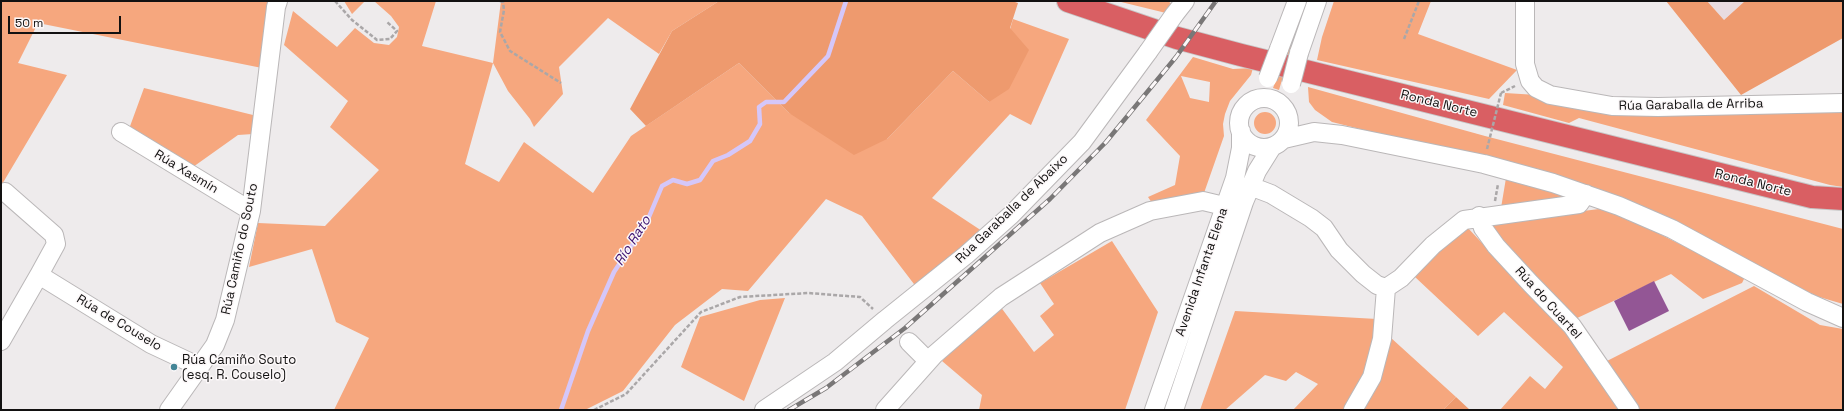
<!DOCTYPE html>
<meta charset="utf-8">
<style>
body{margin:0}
#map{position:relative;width:1844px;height:411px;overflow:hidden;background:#eeebec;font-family:"Space Grotesk",sans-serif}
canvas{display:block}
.frame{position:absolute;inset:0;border:2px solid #121111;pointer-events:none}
.scale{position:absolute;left:8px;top:16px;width:113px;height:18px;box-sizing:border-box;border:2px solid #121111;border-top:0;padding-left:5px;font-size:12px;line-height:14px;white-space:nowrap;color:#121111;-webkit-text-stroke:3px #fcf8f9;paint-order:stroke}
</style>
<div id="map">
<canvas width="1844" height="411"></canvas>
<div class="frame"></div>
<div class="scale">50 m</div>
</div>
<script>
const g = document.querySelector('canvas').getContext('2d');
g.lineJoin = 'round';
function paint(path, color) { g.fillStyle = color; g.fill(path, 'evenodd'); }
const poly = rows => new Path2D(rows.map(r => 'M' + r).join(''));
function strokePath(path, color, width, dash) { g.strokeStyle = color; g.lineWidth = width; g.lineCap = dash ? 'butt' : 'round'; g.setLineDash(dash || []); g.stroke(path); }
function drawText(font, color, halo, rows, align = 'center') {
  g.font = font + ' "Space Grotesk",sans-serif'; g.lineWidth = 3; g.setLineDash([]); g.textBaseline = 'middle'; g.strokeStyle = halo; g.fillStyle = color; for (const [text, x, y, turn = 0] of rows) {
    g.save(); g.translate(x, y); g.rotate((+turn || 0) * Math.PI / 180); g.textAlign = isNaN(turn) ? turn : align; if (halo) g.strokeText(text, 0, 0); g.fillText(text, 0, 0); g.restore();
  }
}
paint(poly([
 [1707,1,1745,1,1724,20]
]), '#e8dce0');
paint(poly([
 [1,1,272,1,262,68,38,23,18,63,67,75,1,186],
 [344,1,365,1,352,14],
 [374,1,436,1,422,46,493,63,501,1,719,1,672,31,659,54,608,18,559,67,563,94,534,127,530,119,508,91,493,63,465,164,499,182,524,142,593,193,631,136,739,63,789,113,887,139,953,71,989,102,1013,19,1069,39,1031,125,1010,114,932,198,982,231,917,288,862,216,826,199,748,291,722,289,675,325,623,391,585,410,334,410,369,338,336,322,312,249,249,267,258,223,325,226,379,170,330,127,348,101,284,45,293,11,337,47,355,28,374,43,389,45,397,37,399,27,391,16],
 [1117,1,1168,1,1173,5,1166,13],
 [1334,1,1431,1,1418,34,1517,70,1489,99,1317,60,1322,37],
 [1292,38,1294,39,1279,90,1273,88],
 [1193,57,1233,69,1253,68,1251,75,1230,101,1225,114,1223,124,1224,136,1204,193,1154,206,1148,197,1175,185,1180,156,1146,120],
 [1181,76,1210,82,1209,102,1190,98],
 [1308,87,1485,136,1843,229,1843,304,1816,296,1665,217,1599,189,1503,160,1368,131,1332,122,1315,110,1309,102],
 [144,88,253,115,253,134,238,135,193,167,129,129],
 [1505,93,1537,95,1680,113,1843,112,1843,187,1830,185,1579,118,1569,123,1503,105],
 '1254 123a11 11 0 1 1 22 0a11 11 0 1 1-22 0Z',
 [1506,178,1571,197,1501,208],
 [1599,209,1626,217,1745,277,1742,283,1703,299,1671,274,1573,320,1496,236,1493,225,1505,221],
 [1467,227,1572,339,1620,410,1500,410,1530,376,1545,389,1563,367,1504,312,1478,336,1415,277,1434,251],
 [1112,241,1158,312,1125,410,979,410,982,395,942,361,1000,306,1034,352,1054,335,1040,316,1054,304,1040,283],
 [1754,286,1820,325,1843,329,1843,410,1638,410,1605,362],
 [785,298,744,401,681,367,700,317,760,300],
 [1235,311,1377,319,1372,352,1362,382,1344,410,1293,410,1318,384,1296,372,1286,381,1265,375,1225,410,1200,410],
 [1390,337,1456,397,1443,410,1357,410]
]), '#f6a77e');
paint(poly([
 [719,1,1012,1,1018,3,1010,28,1029,50,1009,89,989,102,953,71,887,139,854,155,789,113,739,63,646,126,630,109,672,31],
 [1666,1,1707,1,1724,20,1745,1,1843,1,1843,38,1741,95],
 [1456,397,1470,410,1443,410]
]), '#ee9a6e');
strokePath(poly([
 [561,410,588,331,614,272,646,224,662,186,673,180,687,184,700,180,713,161,728,155,750,141,760,124,759,107,766,102,784,102,828,56,846,1]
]), '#d5c7f9', 4.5);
paint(poly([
 [1654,281,1669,311,1629,331,1614,301]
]), '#935695');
const minor = poly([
 [1525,1,1525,64,1530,81,1536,88,1550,95,1612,106,1658,107,1843,103],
 [1174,15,1185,1],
 [1279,49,1297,1],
 [1299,53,1317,1],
 '1239 123a25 25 0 1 1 50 0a25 25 0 1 1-50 0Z',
 [121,132,251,211],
 [1284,139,1314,132,1342,135,1484,164,1553,183,1619,206,1672,229,1807,302,1843,318],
 [1250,186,1271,194,1311,218,1324,228,1339,250,1363,274,1377,285,1386,288,1401,278,1433,245,1464,220,1579,204,1586,194],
 [5,192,54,235,56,244,39,275],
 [1479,216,1483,228,1496,246,1531,284,1572,326,1630,410],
 [1,341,39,275,151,344,200,367],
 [909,342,928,361],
 [169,410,215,345,225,320,251,211,276,7,278,1],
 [764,410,835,362,885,320,966,255,1011,215,1082,142,1148,52],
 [885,410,934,355,1001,297,1100,233,1150,211,1203,201,1224,206],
 [1154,410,1235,178,1241,148,1241,131],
 [1174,410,1244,202,1257,171,1272,147],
 [1353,410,1372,377,1382,339,1386,288]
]);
const highway = poly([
 [1068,1,1177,38,1241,55,1812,197,1843,199]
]);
strokePath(minor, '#bab7b8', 20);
strokePath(highway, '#c6c6c6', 24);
strokePath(poly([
 [335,1,352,20,377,40,390,39,397,31,387,22],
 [500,1,503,2,504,10,500,32,510,51,561,83],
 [1404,39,1419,1],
 [1501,93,1515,86],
 [1495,201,1498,184],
 [594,410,626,394,701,312,740,297,808,293,860,297,873,309]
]), '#aaa7a8', 2.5, [4, 2]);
strokePath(minor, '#fff', 18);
strokePath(highway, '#d95f63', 22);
const rail = poly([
 [789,410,826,388,905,328,1050,199,1106,142,1176,57,1216,1]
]);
strokePath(rail, '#797777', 4.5);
strokePath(rail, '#fcf8f9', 3, [9]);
const minorBridge = poly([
 [1148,52,1174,15],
 [1268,78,1279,49],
 [1291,84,1299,53]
]);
strokePath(minorBridge, '#bab7b8', 20, []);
strokePath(poly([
 [1487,149,1501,93]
]), '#aaa7a8', 2.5, [4, 2]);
strokePath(minorBridge, '#fff', 18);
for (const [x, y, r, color] of [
 [174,367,4,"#448697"]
]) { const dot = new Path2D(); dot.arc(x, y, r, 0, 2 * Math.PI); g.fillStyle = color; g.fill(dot); strokePath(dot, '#fcf8f9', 1.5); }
drawText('13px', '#121111', '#fcf8f9', [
 ["Ronda Norte",1439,104,14],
 ["Rúa Garaballa de Arriba",1691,105,-1],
 ["Rúa Xasmín",186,172,31],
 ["Ronda Norte",1753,183,14],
 ["Rúa Garaballa de Abaixo",1012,209,-44],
 ["Rúa Camiño do Souto",240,249,-78],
 ["Avenida Infanta Elena",1202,272,-71],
 ["Rúa do Cuartel",1548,303,48],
 ["Rúa de Couselo",119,323,31]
]);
drawText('13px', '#121111', '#fcf8f9', [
 ["Rúa Camiño Souto",182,360],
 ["(esq. R. Couselo)",182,375]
], 'left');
drawText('italic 14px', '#3e1371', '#fcf8f9', [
 ["Río Rato",633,241,-58]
]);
</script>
